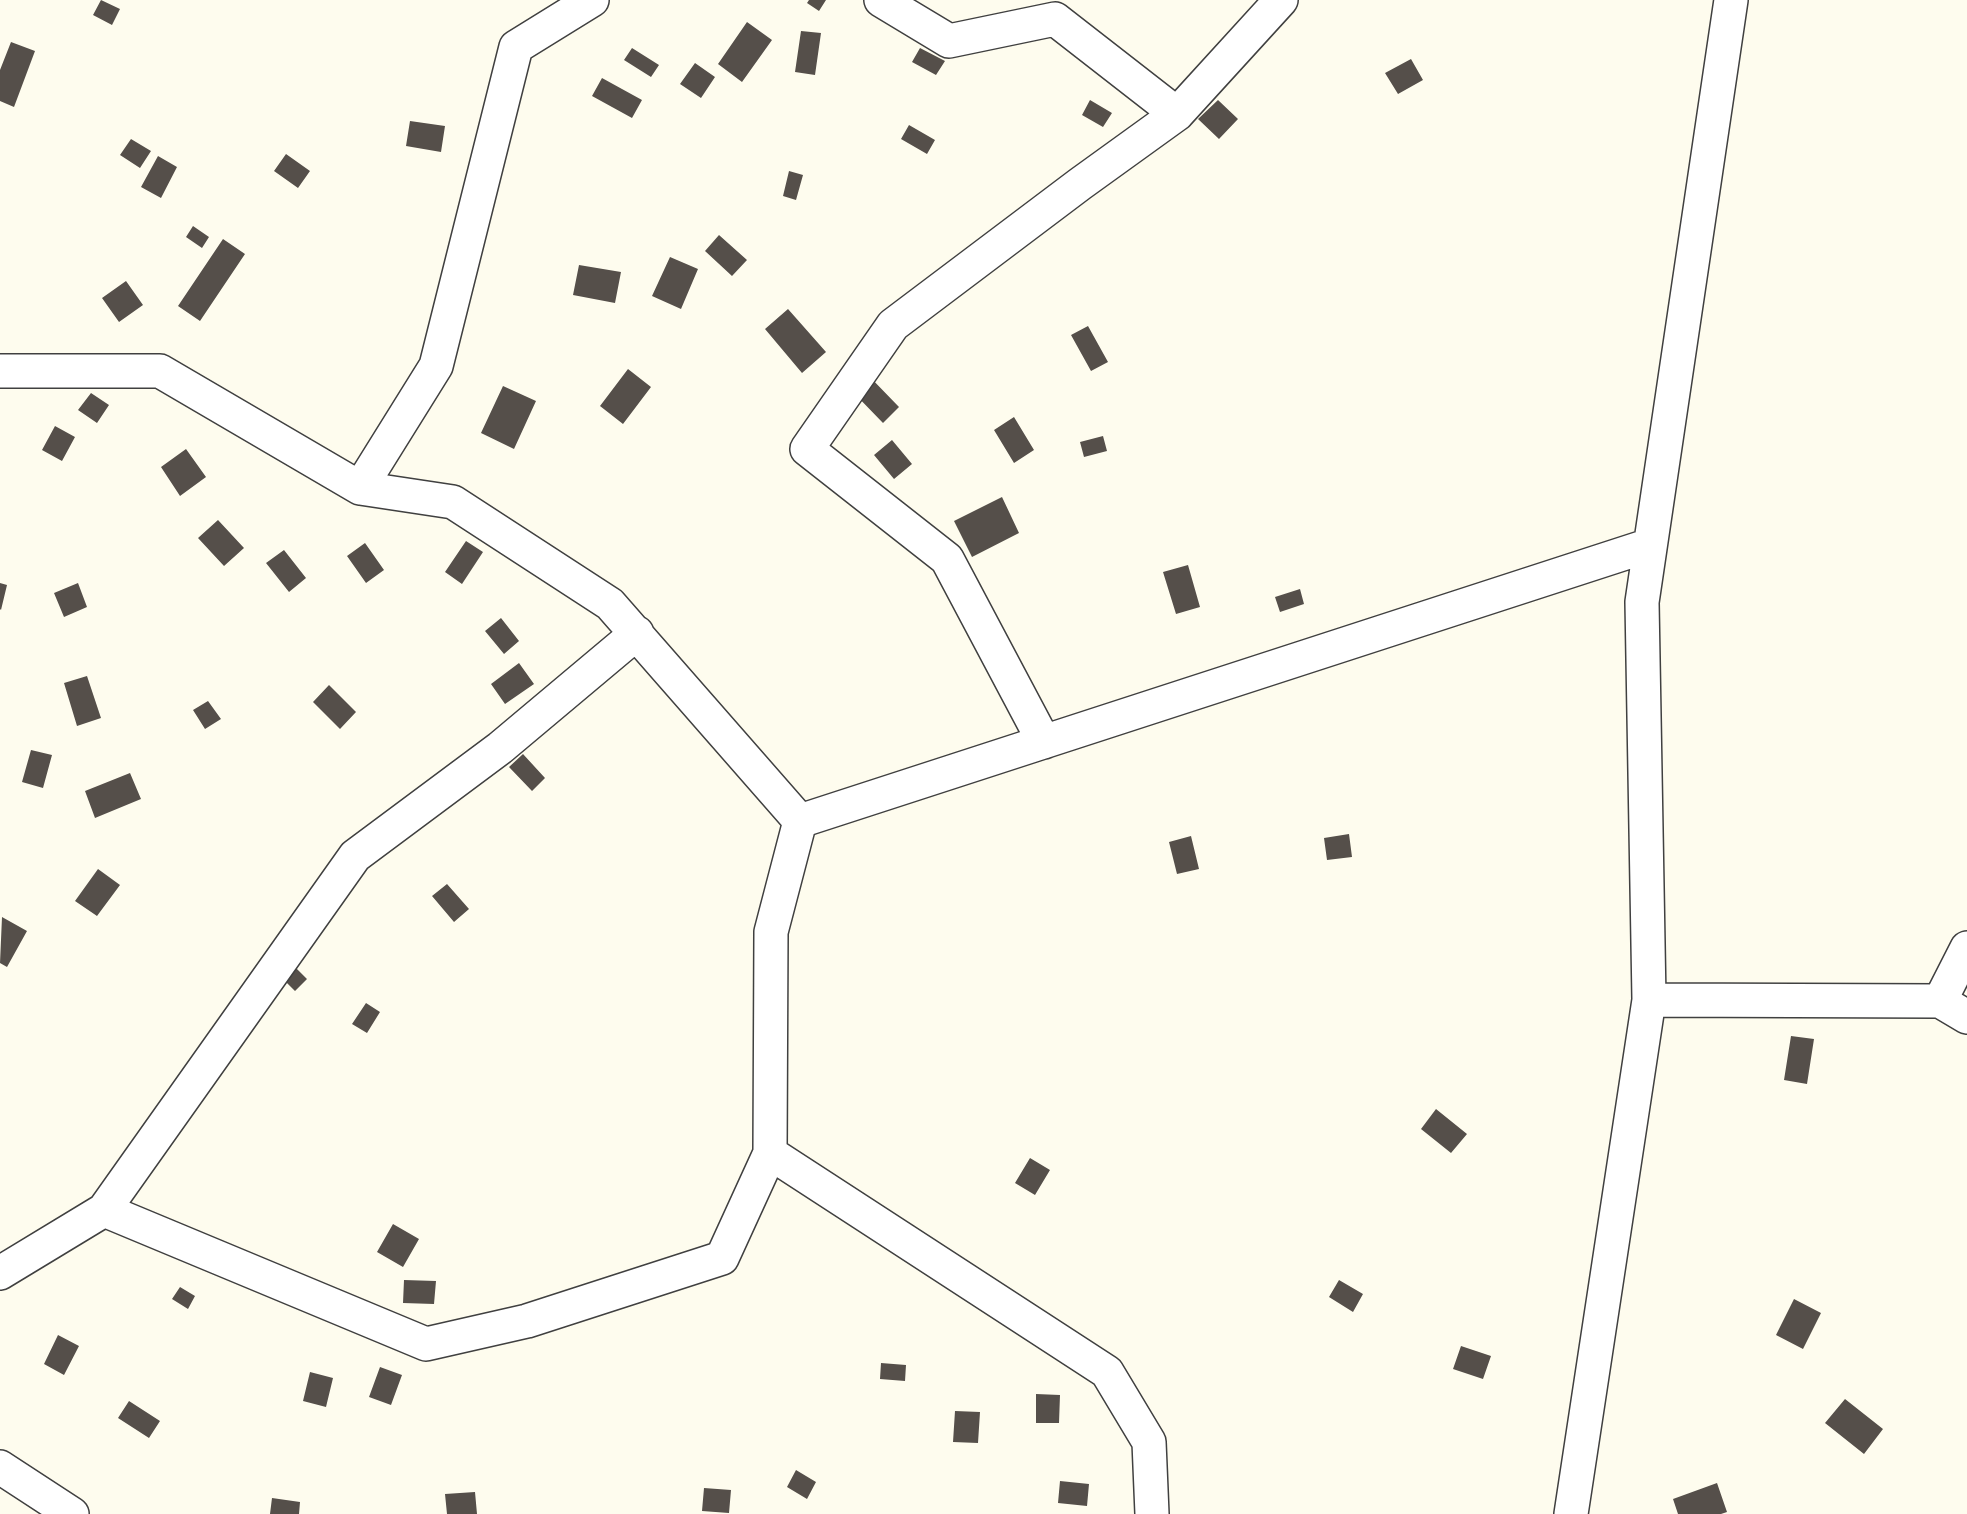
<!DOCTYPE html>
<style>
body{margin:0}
canvas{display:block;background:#fefcee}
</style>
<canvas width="1967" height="1514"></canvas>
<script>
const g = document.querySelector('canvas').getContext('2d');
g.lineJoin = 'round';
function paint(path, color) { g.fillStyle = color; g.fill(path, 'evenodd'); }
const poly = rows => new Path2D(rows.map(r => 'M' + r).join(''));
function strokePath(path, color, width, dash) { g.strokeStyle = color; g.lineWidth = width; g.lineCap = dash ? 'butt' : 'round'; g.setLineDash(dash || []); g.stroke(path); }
paint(poly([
 [101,0,120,9,112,25,93,15],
 [809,0,826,0,819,11,807,3],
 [747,22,772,40,742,82,718,64],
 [801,31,821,33,815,75,795,72],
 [11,42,35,51,14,107,0,101,0,70],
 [632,48,659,65,651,77,624,60],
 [920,48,945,61,936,75,912,62],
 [1411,59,1423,80,1398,94,1385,73],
 [695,63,715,77,701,98,680,84],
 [602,78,642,100,632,118,592,96],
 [1090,100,1112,113,1103,127,1082,115],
 [1218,100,1238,119,1219,139,1198,119],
 [410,121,445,126,441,152,406,146],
 [909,125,935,140,927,154,901,139],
 [131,139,151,151,140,168,120,155],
 [286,154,310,171,298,188,274,171],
 [158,156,177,167,161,198,141,187],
 [789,171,803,175,796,200,783,196],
 [193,226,209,237,202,248,186,237],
 [719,235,747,260,732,276,705,251],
 [223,239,245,254,200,321,178,306],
 [670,257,698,269,681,309,652,296],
 [579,265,621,272,615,303,573,295],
 [126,281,143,305,119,322,102,298],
 [788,309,826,352,802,373,765,329],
 [1088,326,1108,362,1091,371,1071,335],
 [628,369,651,387,623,424,600,406],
 [867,374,899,407,883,423,851,390],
 [503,386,536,401,514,449,481,433],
 [91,393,109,405,97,423,78,410],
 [1014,417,1034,450,1014,463,994,430],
 [55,426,75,437,62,461,42,450],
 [1103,436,1107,451,1084,457,1080,442],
 [892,440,912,464,894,479,874,455],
 [186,449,206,477,180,496,161,467],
 [1002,497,1019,533,972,557,954,521],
 [218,520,244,548,224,566,198,538],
 [466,541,483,552,462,584,445,572],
 [365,543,384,570,366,583,347,556],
 [284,550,306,578,289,592,266,563],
 [1188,565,1200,607,1176,614,1163,572],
 [0,583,7,585,1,610,0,609],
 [78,583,87,607,64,617,54,593],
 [1300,589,1304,604,1280,612,1275,597],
 [501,618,519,641,504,654,485,631],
 [519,663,534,684,505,704,491,684],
 [87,676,101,718,77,726,64,683],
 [329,685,356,712,340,729,313,702],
 [208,701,221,719,205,729,193,710],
 [31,750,52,755,43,788,22,782],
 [523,754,545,778,532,791,509,767],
 [130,773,141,799,95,818,85,791],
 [1349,834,1352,857,1327,860,1324,838],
 [1191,836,1199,869,1177,874,1169,842],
 [98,869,120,885,97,916,75,901],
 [447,884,469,909,454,922,432,896],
 [2,917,27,931,7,967,0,963],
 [295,967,307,979,295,991,283,979],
 [366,1003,380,1012,367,1033,352,1024],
 [1791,1036,1814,1039,1807,1084,1784,1080],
 [1436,1109,1467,1134,1451,1153,1421,1129],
 [1030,1158,1050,1170,1035,1195,1015,1183],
 [393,1224,419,1239,403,1267,377,1252],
 [404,1280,436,1281,434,1304,403,1303],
 [1339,1280,1363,1294,1353,1312,1329,1297],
 [180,1287,195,1296,188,1309,172,1299],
 [1794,1299,1821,1313,1803,1349,1776,1335],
 [58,1335,79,1346,64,1375,44,1364],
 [1461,1346,1491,1356,1483,1379,1453,1369],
 [881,1363,906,1365,905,1381,880,1379],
 [380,1367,402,1375,391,1405,369,1397],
 [310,1372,333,1378,326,1407,303,1401],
 [1036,1394,1060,1395,1059,1423,1036,1423],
 [1845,1399,1883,1429,1864,1454,1825,1423],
 [129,1401,160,1421,149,1438,118,1418],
 [955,1411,980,1412,978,1443,953,1442],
 [796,1470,816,1482,807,1499,787,1487],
 [1060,1481,1089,1484,1087,1506,1058,1503],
 [1717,1483,1727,1512,1721,1514,1678,1514,1673,1499],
 [704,1488,731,1490,729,1513,702,1511],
 [475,1492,477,1514,447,1514,445,1494],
 [272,1498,300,1502,299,1514,270,1514]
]), '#554f4a');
const minor = poly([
 [881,0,949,41,1055,19,1177,114],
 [0,371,160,371,360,488,453,502,610,604,800,821],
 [360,488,436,366,516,47,592,0],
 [1044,742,947,559,807,449,893,325,1080,184,1177,114,1281,0],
 [1649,1000,1940,1001,1967,1017],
 [1940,1001,1967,948],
 [104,1210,355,856,500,748,637,633],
 [0,1273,104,1210,426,1344,527,1321,722,1258,770,1153],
 [0,1467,72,1514],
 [1152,1514,1149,1442,1107,1372,770,1153,771,932,800,821,1650,545],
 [1571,1514,1649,1000,1642,602,1731,0]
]);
strokePath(minor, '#404040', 36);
strokePath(minor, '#fff', 33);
</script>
